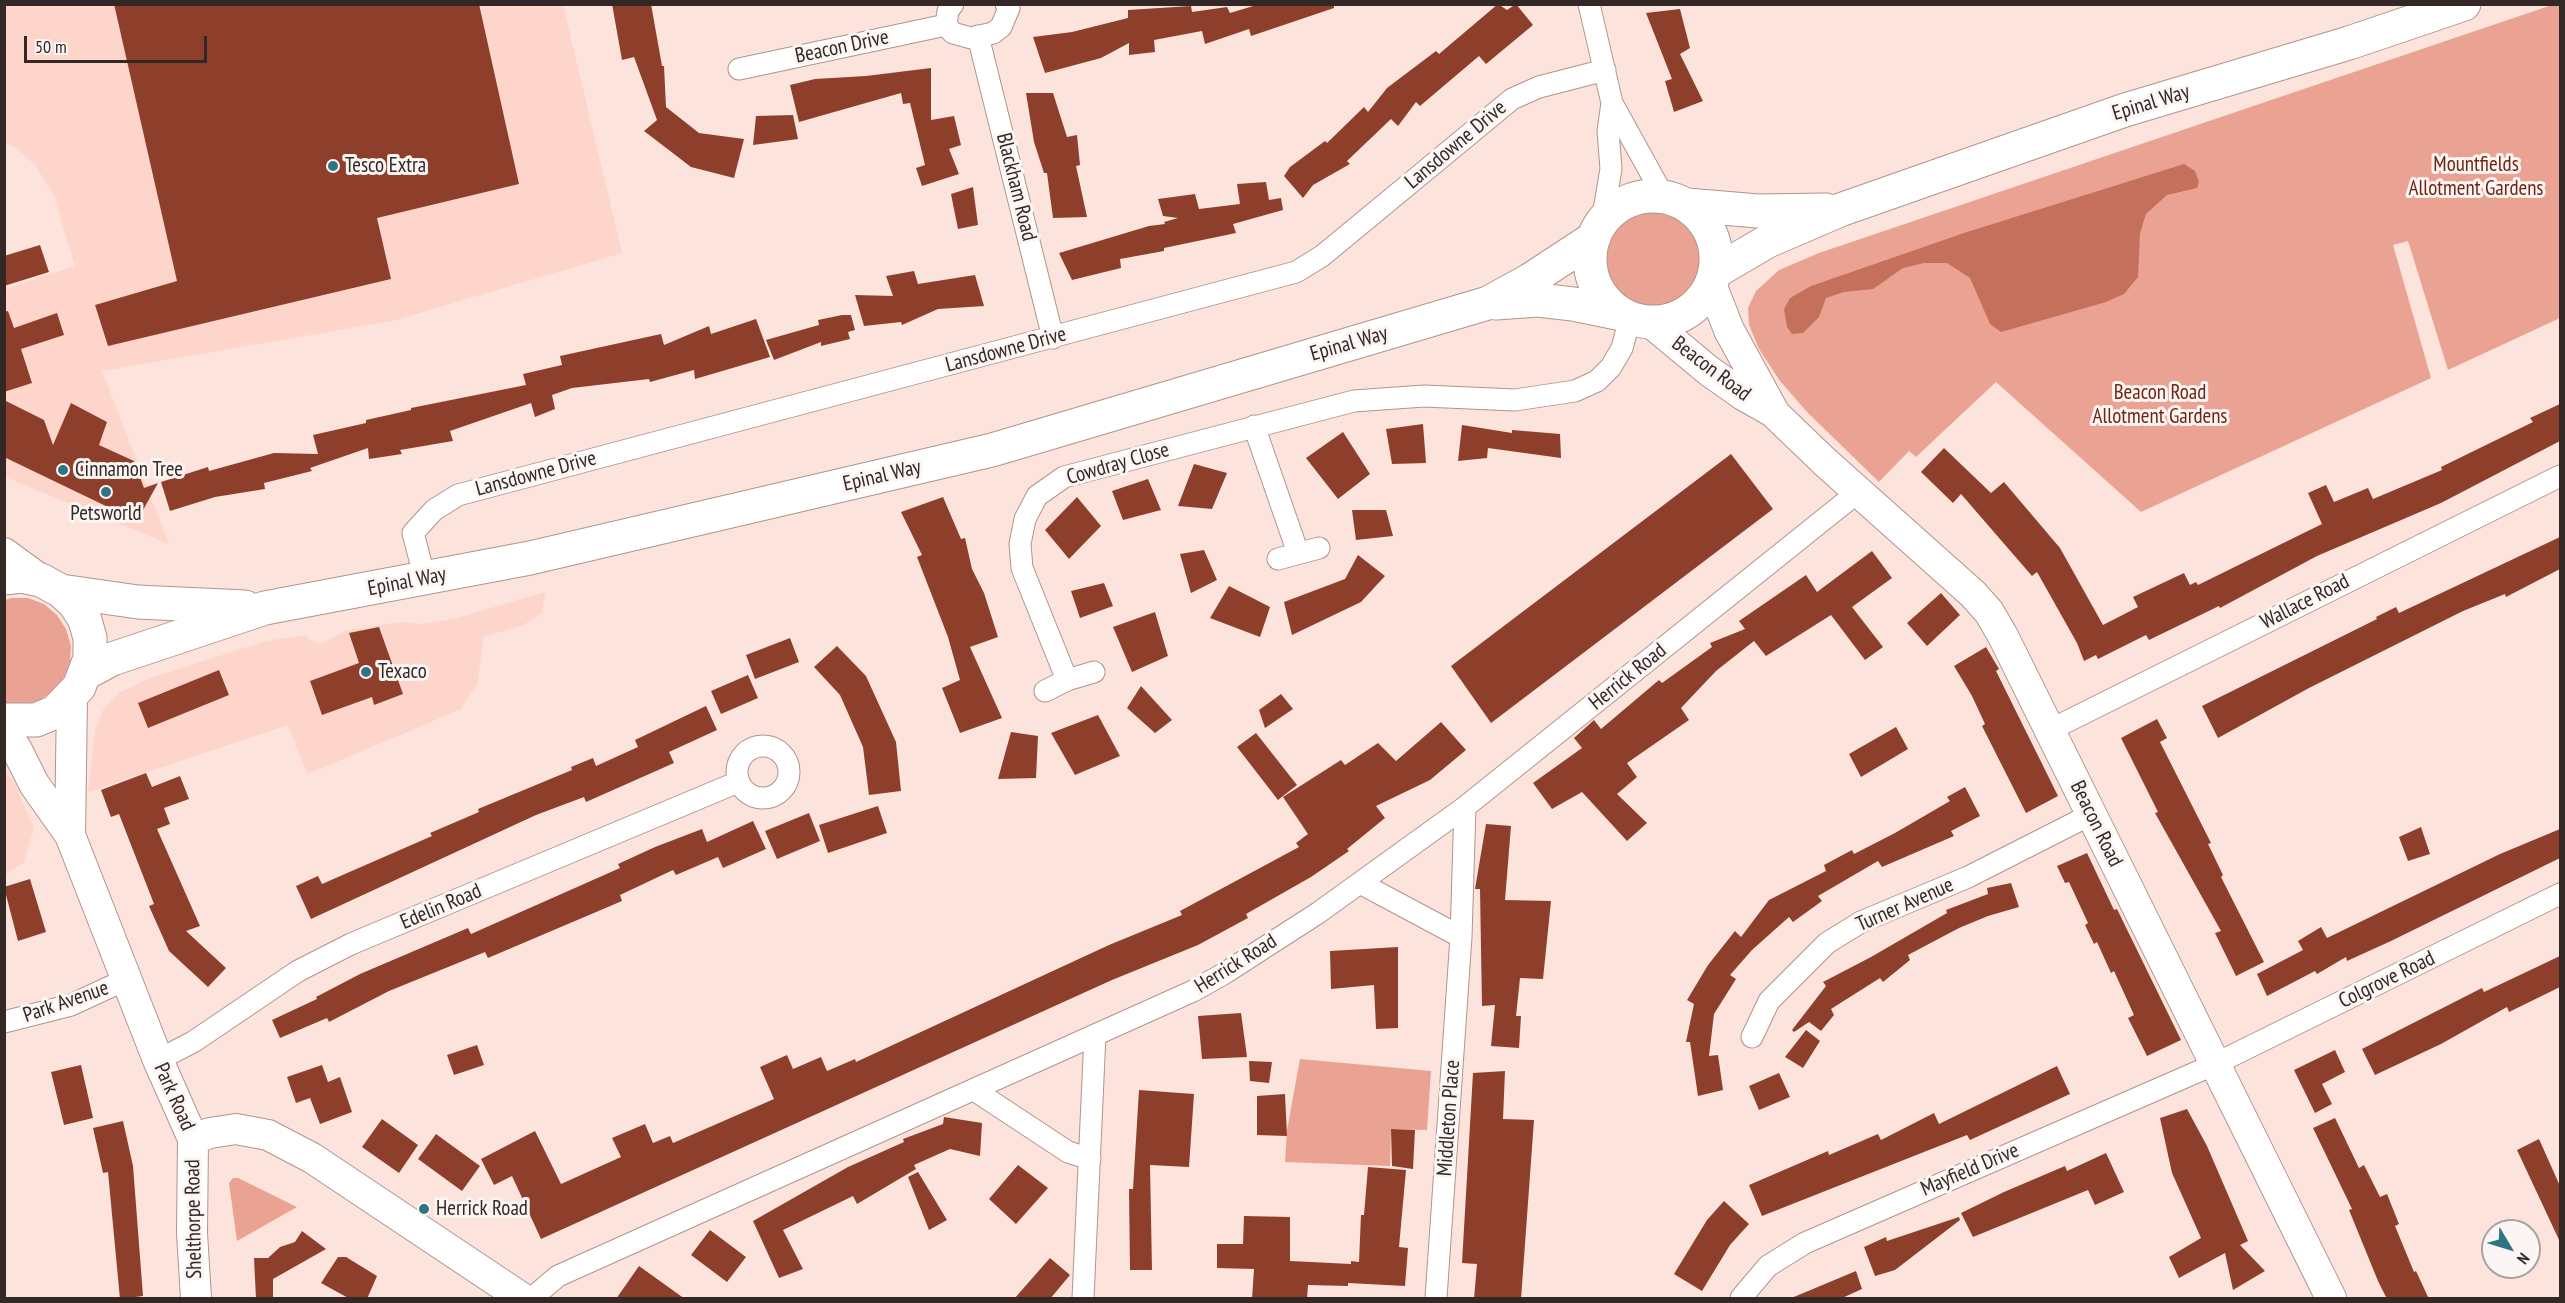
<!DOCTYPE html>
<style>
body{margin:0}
#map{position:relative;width:2565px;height:1303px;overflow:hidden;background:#fce3dc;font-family:"PT Sans Narrow",sans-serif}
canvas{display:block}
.frame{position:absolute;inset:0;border:6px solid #332825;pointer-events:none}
.north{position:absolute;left:2481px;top:1219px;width:60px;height:60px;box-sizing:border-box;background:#fbf5f3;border:2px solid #aba3a1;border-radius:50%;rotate:128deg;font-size:16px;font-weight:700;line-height:24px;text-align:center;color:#332825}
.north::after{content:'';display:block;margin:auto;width:21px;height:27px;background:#307483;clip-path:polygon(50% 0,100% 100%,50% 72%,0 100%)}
.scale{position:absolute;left:24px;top:36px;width:183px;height:27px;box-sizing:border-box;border:3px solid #332825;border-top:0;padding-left:8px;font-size:18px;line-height:21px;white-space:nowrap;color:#332825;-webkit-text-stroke:4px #fbf5f3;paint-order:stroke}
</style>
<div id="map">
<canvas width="2565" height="1303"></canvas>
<div class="frame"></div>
<div class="north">N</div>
<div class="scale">50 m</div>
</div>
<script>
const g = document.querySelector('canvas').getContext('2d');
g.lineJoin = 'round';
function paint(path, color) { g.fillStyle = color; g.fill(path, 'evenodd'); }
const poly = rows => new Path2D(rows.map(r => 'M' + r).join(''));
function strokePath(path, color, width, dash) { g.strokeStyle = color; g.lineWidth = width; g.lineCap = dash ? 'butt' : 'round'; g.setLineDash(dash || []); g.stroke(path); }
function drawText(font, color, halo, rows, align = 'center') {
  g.font = font + ' "PT Sans Narrow",sans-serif'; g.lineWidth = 6; g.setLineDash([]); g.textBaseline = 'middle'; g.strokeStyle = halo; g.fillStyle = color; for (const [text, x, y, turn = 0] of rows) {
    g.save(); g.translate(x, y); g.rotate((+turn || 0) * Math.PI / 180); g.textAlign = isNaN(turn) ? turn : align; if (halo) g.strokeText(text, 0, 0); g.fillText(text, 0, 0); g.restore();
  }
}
paint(poly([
 [5,5,563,5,622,253,392,321,102,371,169,544,5,477,5,289,75,266,53,193,35,165,15,147,5,144],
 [545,592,542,613,523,625,483,637,478,682,461,709,431,722,307,774,288,725,88,792,95,730,104,708,119,693,148,679,266,641,306,635,309,640,321,644,345,631,402,622,423,624,454,619],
 [5,772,13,781,34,828,24,862,5,875]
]), '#fdd5cb');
paint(poly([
 [2552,5,2560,5,2560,318,2448,370,2408,241,2393,245,2431,378,2141,512,1996,382,1916,457,1909,451,1879,482,1807,412,1780,381,1759,349,1749,325,1748,308,1756,291,1779,270,1819,253],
 '1607 259a47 47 0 1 1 94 0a47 47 0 1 1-94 0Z',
 [11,598,28,598,44,604,57,615,66,629,71,646,70,663,63,679,52,692,38,701,20,705,5,703,5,600],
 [1300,1059,1431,1071,1427,1130,1391,1129,1390,1166,1285,1162,1287,1130],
 [233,1178,238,1178,297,1207,237,1241,229,1183]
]), '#eaa392');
paint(poly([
 [2184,164,2195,171,2199,182,2197,188,2167,195,2146,214,2140,233,2138,277,2124,294,2106,302,2001,332,1990,324,1970,278,1947,263,1924,263,1903,268,1873,289,1844,292,1826,298,1819,317,1803,333,1792,334,1787,327,1784,309,1790,298,1811,286,1964,233]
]), '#c5705c');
paint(poly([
 [114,4,479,4,519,184,377,218,391,279,108,346,95,305,177,281],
 [612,4,651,4,662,66,664,66,666,107,699,133,744,139,734,178,691,167,644,131,657,120,634,57,622,60],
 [1260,4,1334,4,1334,8,1251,36,1249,29,1205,44,1202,31,1154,40,1155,52,1129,55,1129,43,1101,58,1045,73,1033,37,1072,32,1128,18,1128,10,1191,6,1192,12,1227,7,1230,13],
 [1498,4,1507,10,1516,4,1533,25,1486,64,1479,56,1420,106,1416,102,1398,126,1391,119,1347,161,1350,164,1313,185,1303,198,1284,176,1290,167,1325,141,1327,143,1364,107,1368,112,1387,88,1436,51,1439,54],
 [1680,9,1690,48,1680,54,1703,101,1674,112,1665,81,1672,79,1646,13],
 [931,68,931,120,954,116,961,145,949,149,959,174,922,186,916,168,925,165,910,103,903,104,901,93,799,122,790,85,815,79,866,76],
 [1026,93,1053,93,1067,137,1077,135,1080,165,1076,166,1087,217,1053,218,1047,173,1044,173,1034,142],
 [793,115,798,139,753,145,756,116],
 [1266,182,1269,200,1281,198,1283,210,1233,224,1236,233,1164,248,1164,251,1120,259,1121,268,1072,280,1059,253,1149,226,1165,224,1164,222,1178,218,1163,216,1158,199,1195,194,1199,209,1240,204,1237,184],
 [973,187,978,225,958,229,951,194],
 [40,245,49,272,4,286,4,256],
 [914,271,918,284,975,275,984,306,938,309,902,325,901,322,864,326,855,295,893,296,886,276],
 [8,311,14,328,57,313,64,335,21,349,32,383,4,392,4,312],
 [842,315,851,315,855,330,848,332,850,339,821,346,821,342,774,360,766,340,819,325,818,320],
 [756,319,770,357,695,379,694,370,650,382,649,379,572,388,552,395,555,409,535,417,531,403,450,431,453,441,400,450,402,454,369,459,368,448,310,468,312,471,264,483,265,489,215,497,170,511,161,482,208,467,209,471,274,453,318,454,313,435,366,423,366,420,411,410,411,408,526,385,523,374,562,365,560,356,661,334,664,345,709,326,711,334],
 [4,400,44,420,53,445,71,403,107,422,99,445,134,461,144,488,158,483,137,521,4,457],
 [2560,404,2560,441,2441,503,2317,556,2220,608,2219,606,2149,640,2146,635,2098,659,2096,655,2084,661,2077,643,2037,572,2032,576,1961,494,1953,503,1921,472,1944,448,1991,493,2004,482,2060,548,2103,625,2138,607,2133,597,2184,573,2190,585,2196,582,2198,585,2322,524,2308,493,2326,485,2334,502,2368,488,2373,499,2442,470,2441,467,2533,422,2530,418],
 [1423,424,1426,463,1392,464,1386,429],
 [1462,425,1512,433,1512,430,1560,434,1561,458,1488,448,1487,458,1458,461],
 [1343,432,1370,474,1338,499,1306,458],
 [1731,454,1773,509,1491,723,1451,666],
 [1194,464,1227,473,1212,509,1178,506],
 [1148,479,1161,510,1123,520,1112,491],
 [943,497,961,539,965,538,972,569,984,593,998,637,970,647,1002,718,960,733,942,688,960,680,948,637,917,557,922,555,901,512],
 [1077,497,1101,526,1069,559,1045,530],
 [1352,510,1386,510,1393,536,1356,540],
 [2560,537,2560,569,2506,597,2505,594,2463,611,2309,688,2218,738,2202,706,2377,619,2376,617,2396,607,2399,613],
 [1204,550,1217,580,1191,593,1180,554],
 [1872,551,1892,578,1852,607,1883,647,1865,660,1831,615,1766,656,1754,641,1716,671,1681,708,1689,720,1627,763,1637,777,1617,794,1647,823,1627,841,1582,792,1552,809,1533,783,1582,748,1574,738,1594,720,1601,729,1659,680,1662,683,1712,647,1710,643,1745,629,1739,621,1806,575,1817,592],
 [1358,555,1385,576,1361,602,1292,635,1284,602,1345,579],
 [1104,583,1113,606,1080,618,1071,591],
 [1229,586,1270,607,1260,637,1210,618],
 [1941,593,1960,615,1927,646,1907,623],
 [1155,612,1168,656,1132,672,1113,627],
 [379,627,403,694,374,705,372,697,322,715,310,681,359,663,349,633],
 [790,638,799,662,755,679,746,655],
 [837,646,866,676,896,742,901,791,869,795,863,747,840,695,814,667],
 [1986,647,1999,669,1996,671,2058,796,2026,813,1982,726,1985,724,1972,696,1954,666],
 [219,670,229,695,148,728,138,703],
 [748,675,758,698,721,714,711,691],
 [1141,686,1172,720,1155,733,1127,708],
 [1281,694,1293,709,1265,728,1259,710],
 [706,706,717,730,669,752,674,763,586,802,584,797,536,815,311,919,296,886,318,876,322,884,432,836,430,833,479,812,478,809,572,770,571,767,593,758,596,766,638,747,635,740],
 [1098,715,1120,756,1075,775,1051,733],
 [2157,719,2167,738,2160,742,2211,843,2208,844,2223,875,2221,877,2264,962,2236,976,2215,933,2221,931,2155,813,2158,812,2121,738],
 [1441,722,1466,750,1430,780,1376,806,1385,818,1347,849,1349,851,1311,877,1246,914,1248,918,1198,945,1112,980,541,1239,512,1176,494,1185,481,1159,535,1131,561,1184,621,1157,612,1138,645,1124,653,1143,670,1136,673,1143,774,1099,760,1067,787,1055,793,1069,821,1057,827,1071,855,1059,856,1062,1109,945,1182,915,1180,911,1299,847,1296,843,1308,834,1283,797,1341,760,1345,765,1378,743,1396,761],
 [1896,727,1908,749,1861,777,1849,754],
 [1011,732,1038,736,1036,778,998,779],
 [1256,733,1297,785,1278,800,1237,747],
 [146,773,152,787,180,776,189,799,164,808,170,824,157,829,200,926,186,931,226,968,208,987,169,951,149,906,154,904,119,814,111,817,101,790],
 [1965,787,1980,816,1951,831,1954,836,1882,867,1878,861,1818,896,1822,901,1793,922,1789,917,1752,950,1730,975,1736,979,1714,1014,1709,1056,1718,1055,1723,1090,1698,1096,1690,1042,1686,1042,1694,1004,1687,1000,1708,965,1735,931,1741,937,1769,900,1826,871,1824,865,1852,850,1854,854,1895,833,1950,801,1947,797],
 [878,806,887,833,828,853,819,825],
 [809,813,820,841,777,859,765,831],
 [753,821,766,849,723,868,718,857,676,875,673,870,620,895,622,901,488,958,485,952,389,991,329,1022,327,1018,280,1038,272,1020,317,999,316,997,360,974,428,945,468,928,471,934,620,868,618,864,655,847,702,829,707,842],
 [1486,824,1511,826,1505,900,1551,901,1543,979,1520,978,1516,1016,1521,1016,1519,1048,1491,1046,1495,1005,1482,1006,1480,889,1475,889],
 [2421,827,2430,854,2408,861,2399,837],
 [2560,829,2560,858,2391,941,2347,961,2346,957,2317,974,2315,971,2267,996,2257,974,2303,950,2298,941,2321,927,2327,938,2500,854],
 [2087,853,2114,910,2117,909,2181,1040,2147,1056,2128,1018,2134,1015,2114,971,2111,973,2097,942,2094,944,2085,925,2088,923,2069,882,2065,883,2057,866],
 [30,879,46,932,18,941,4,887],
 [2011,883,2019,907,1988,916,1959,928,1908,955,1910,960,1883,982,1880,978,1831,1009,1834,1015,1821,1031,1809,1022,1794,1032,1792,1030,1826,986,1823,982,1871,957,1947,913,1946,910,1988,894,1987,888],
 [1398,947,1398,1028,1376,1029,1374,985,1331,989,1330,951],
 [2560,956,2560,987,2509,1012,2507,1007,2441,1044,2375,1075,2362,1049,2482,988,2484,992],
 [1241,1013,1247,1057,1202,1059,1198,1016],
 [1806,1030,1820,1041,1803,1068,1785,1057],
 [477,1045,484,1065,454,1075,447,1055],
 [2335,1050,2345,1072,2322,1084,2332,1104,2315,1113,2294,1070],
 [1249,1061,1272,1062,1269,1083,1250,1081],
 [81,1065,93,1118,64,1125,51,1072],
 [322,1065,328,1082,340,1077,352,1112,320,1124,310,1098,296,1103,287,1077],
 [2057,1066,2070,1094,1970,1140,1967,1135,1762,1216,1749,1185,1828,1151,1829,1155,1878,1134,1881,1140,1934,1113,1939,1124],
 [1505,1071,1503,1119,1534,1120,1521,1299,1474,1299,1477,1264,1462,1263,1473,1073],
 [1779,1073,1790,1097,1759,1110,1749,1086],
 [1139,1090,1194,1094,1189,1167,1150,1165,1152,1270,1130,1270,1129,1189,1133,1189],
 [1285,1094,1287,1136,1257,1135,1257,1096],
 [2187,1109,2207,1146,2248,1241,2240,1245,2265,1271,2233,1290,2225,1253,2179,1278,2169,1257,2201,1238,2172,1173,2160,1118],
 [944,1117,982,1123,980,1156,950,1149,914,1165,916,1169,857,1204,853,1196,783,1230,803,1269,779,1278,753,1221,848,1167,904,1142,903,1139,943,1124],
 [2335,1118,2359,1168,2364,1165,2380,1197,2387,1194,2399,1224,2395,1226,2414,1272,2416,1271,2429,1299,2387,1299,2378,1281,2349,1210,2352,1209,2313,1128],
 [382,1119,418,1145,399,1173,362,1147],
 [123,1121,133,1166,143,1296,120,1299,108,1172,103,1173,93,1128],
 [1391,1129,1415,1130,1413,1169,1392,1166],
 [436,1134,480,1166,462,1191,418,1159],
 [2539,1139,2560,1186,2560,1242,2517,1150],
 [2106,1153,2124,1192,2095,1205,2088,1190,1973,1237,1961,1213,2004,1192,2065,1166,2067,1171],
 [1018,1165,1048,1188,1016,1224,989,1199],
 [1368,1167,1406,1170,1399,1247,1408,1248,1405,1286,1348,1283,1348,1286,1308,1285,1307,1299,1252,1299,1254,1269,1217,1268,1217,1244,1243,1244,1244,1216,1290,1217,1290,1261,1351,1264,1351,1261,1359,1262,1361,1215,1364,1215],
 [918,1172,947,1220,929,1230,908,1177],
 [1724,1201,1749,1224,1730,1245,1702,1291,1674,1274,1707,1220],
 [1959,1217,1960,1220,1895,1270,1875,1276,1864,1247,1886,1237,1887,1241],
 [710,1230,746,1257,727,1282,691,1255],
 [302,1231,326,1249,273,1279,273,1299,256,1299,254,1258,268,1258,280,1247,295,1242],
 [338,1257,346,1257,377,1276,367,1299,350,1299,321,1283],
 [1050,1258,1070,1275,1050,1299,1014,1299],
 [639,1266,685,1299,616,1299],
 [1856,1271,1862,1289,1840,1299,1789,1299]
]), '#8e3f2c');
const street = poly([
 [953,4,948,11,946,25,953,33,971,38,993,33,1001,27,1009,8,1006,4],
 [1589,4,1612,103,1664,197],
 [978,36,1053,338],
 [739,69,946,25],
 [1602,222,1611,169,1608,131,1612,103],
 [1254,426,1298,553],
 [1278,559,1319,548],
 [425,579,413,533,434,510,458,495,1296,272,1322,256,1512,99,1539,87,1605,70],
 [1067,680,1022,568,1020,544,1025,519,1037,496,1064,477,1354,401,1424,396,1515,400,1575,391,1597,381,1611,367,1622,348,1630,318],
 [1045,691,1067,680,1094,672],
 [2050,730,2560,476],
 '737 772a26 26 0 1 1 52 0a26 26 0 1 1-52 0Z',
 [1360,883,1461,937],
 [4,1022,71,1005,127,979],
 [1752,1037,1769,1001,1827,943,1861,922,1968,877,2092,814],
 [158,1060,193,1042,298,971,351,944,738,782],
 [974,1090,1068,1152,1090,1159],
 [532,1298,558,1276,1193,991,1225,973,1318,913,1465,807,1858,492],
 [1083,1298,1095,1035],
 [1436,1298,1461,937,1465,807],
 [1741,1298,1768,1266,1805,1243,2213,1065,2560,894]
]);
const secondary = poly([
 [1711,284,1729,330,1775,414,1825,462,1973,594,1989,612,2003,636,2331,1298],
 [1650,322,1709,371,1743,395,1773,412],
 [4,553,41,580],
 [4,733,16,748,34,784,70,835,158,1060,193,1139,192,1233,196,1298],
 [70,835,72,698],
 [193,1139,210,1133,236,1129,268,1135,312,1158,522,1298]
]);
const primary = poly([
 '1590 259a63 63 0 1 1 126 0a63 63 0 1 1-126 0Z',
 [1687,205,1758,211,1826,210],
 [1715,272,1768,241,1840,210,2125,110,2349,43,2464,4],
 [1496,303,1538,300,1573,304,1622,314],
 [4,578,21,576,41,580,61,591,75,604,85,620,90,638,90,658,79,687,55,712,36,720,4,720],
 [61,591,138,602,245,607],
 [86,673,112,659,265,608,530,558,992,450,1488,303,1530,280,1594,238]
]);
strokePath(street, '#b1948c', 23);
strokePath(secondary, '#b1948c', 32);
strokePath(primary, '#b1948c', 35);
strokePath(street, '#fff', 21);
strokePath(secondary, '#fff', 30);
strokePath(primary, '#fff', 33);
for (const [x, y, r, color] of [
 [333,166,6,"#307483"],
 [63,470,6,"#307483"],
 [106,492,6,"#307483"],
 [366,672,6,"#307483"],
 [424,1209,6,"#307483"]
]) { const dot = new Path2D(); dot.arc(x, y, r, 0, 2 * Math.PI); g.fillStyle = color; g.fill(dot); strokePath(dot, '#fbf5f3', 2); }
drawText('21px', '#332825', '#fbf5f3', [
 ["Beacon Drive",842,47,-12],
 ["Epinal Way",2151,103,-17],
 ["Lansdowne Drive",1456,145,-40],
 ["Blackham Road",1016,187,76],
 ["Epinal Way",1349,344,-16],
 ["Lansdowne Drive",1006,350,-15],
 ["Beacon Road",1711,369,37],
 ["Cowdray Close",1118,464,-16],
 ["Lansdowne Drive",536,474,-15],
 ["Epinal Way",882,476,-13],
 ["Epinal Way",407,582,-11],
 ["Wallace Road",2305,602,-27],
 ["Herrick Road",1628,677,-39],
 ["Beacon Road",2096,824,64],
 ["Turner Avenue",1905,905,-24],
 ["Edelin Road",441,907,-23],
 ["Herrick Road",1236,964,-32],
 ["Colgrove Road",2387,980,-26],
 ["Park Avenue",66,1002,-19],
 ["Park Road",174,1097,66],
 ["Middleton Place",1449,1118,-86],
 ["Mayfield Drive",1970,1170,-23],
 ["Shelthorpe Road",194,1219,-91]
]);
drawText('21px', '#722412', '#fbf5f3', [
 ["Mountfields",2476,165],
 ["Allotment Gardens",2476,189],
 ["Beacon Road",2160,393],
 ["Allotment Gardens",2160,417]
]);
drawText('21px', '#332825', '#fbf5f3', [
 ["Tesco Extra",345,166],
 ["Cinnamon Tree",75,470],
 ["Petsworld",106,514,"center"],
 ["Texaco",378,672],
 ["Herrick Road",436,1209]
], 'left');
</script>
